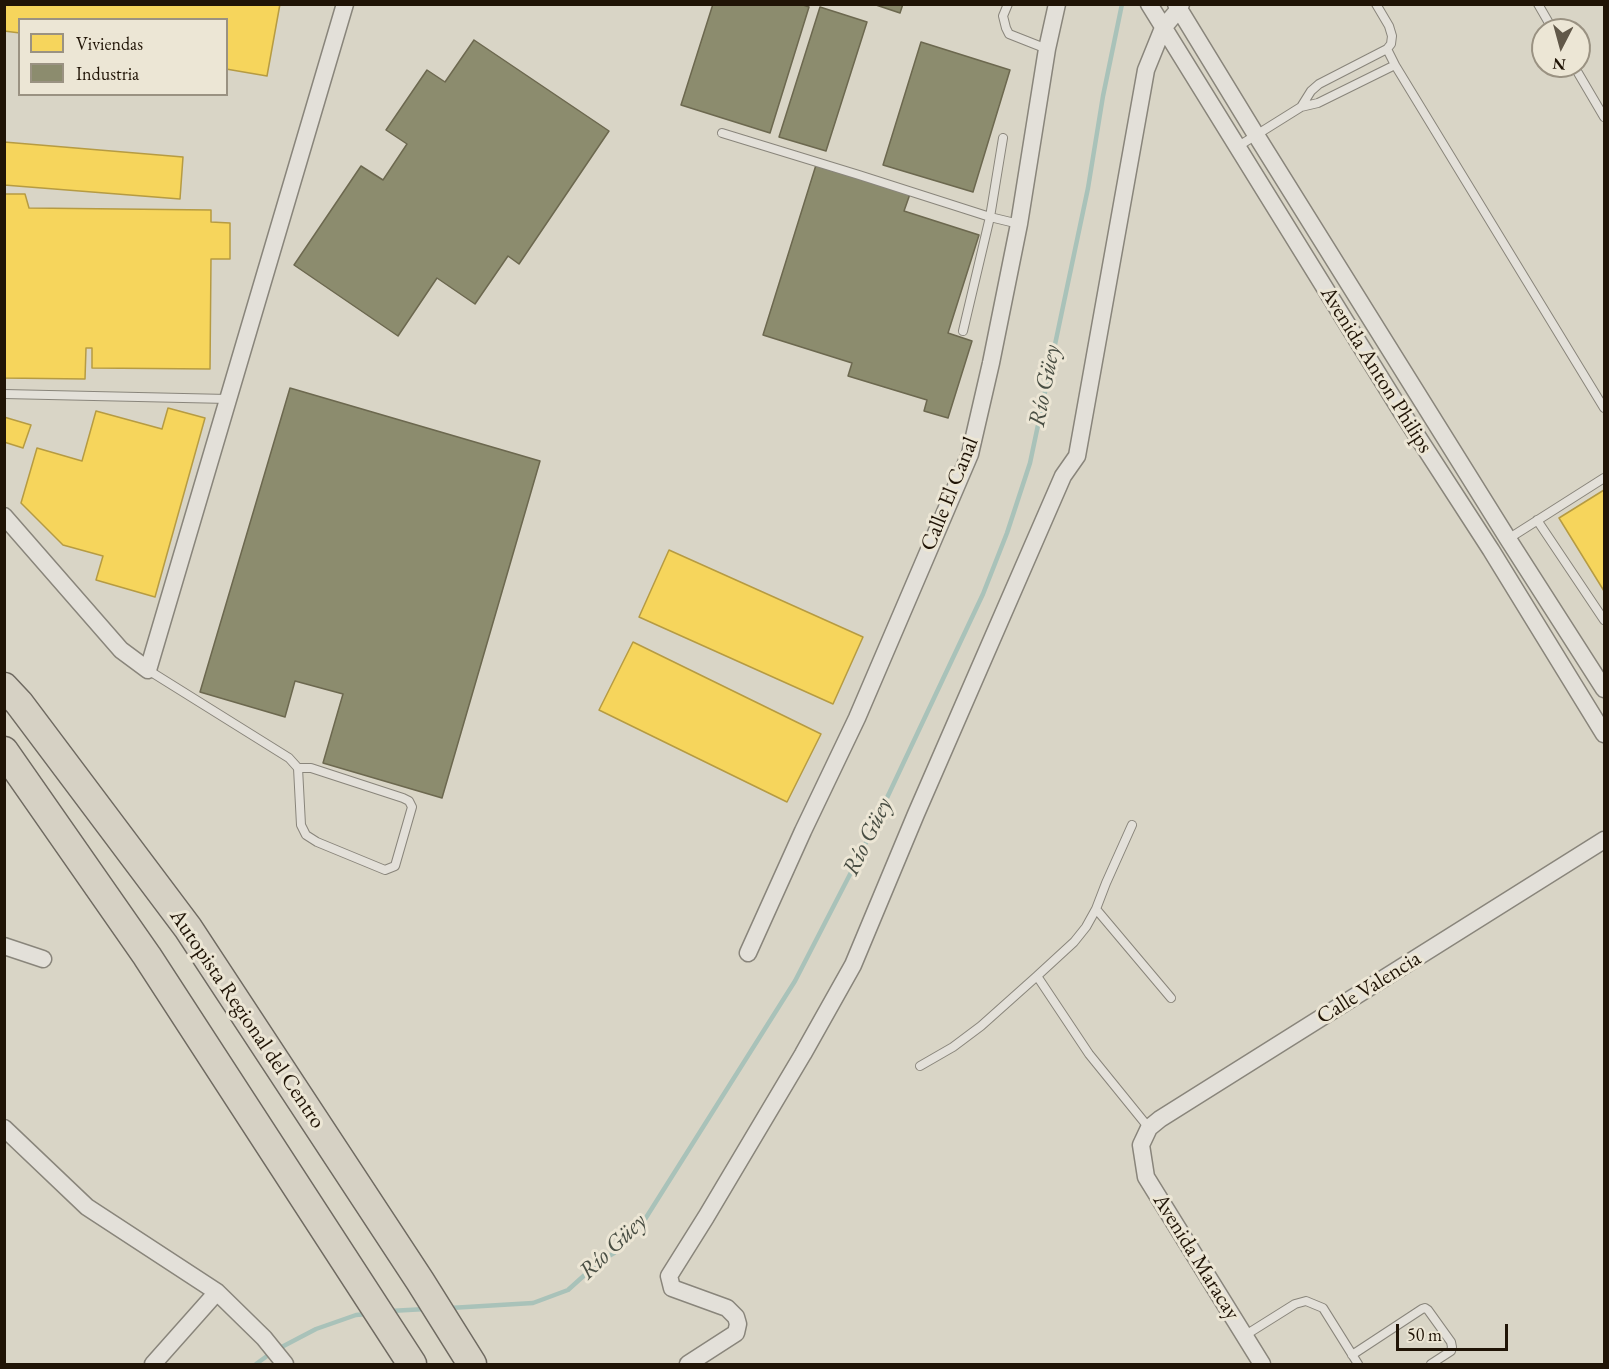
<!DOCTYPE html>
<meta charset="utf-8">
<style>
body{margin:0}
#map{position:relative;width:1609px;height:1369px;overflow:hidden;background:#d9d5c6;font-family:"EB Garamond",serif}
canvas{display:block}
.frame{position:absolute;inset:0;border:6px solid #201406;pointer-events:none}
.legend{position:absolute;left:18px;top:18px;width:210px;height:78px;box-sizing:border-box;background:#ece6d5;border:2px solid #9a9282;margin:0;padding:8px 10px;list-style:none;font-size:18px;color:#201406}
.legend li{display:flex;align-items:center;gap:12px;height:30px}
.legend b{width:30px;border:2px solid #9a9282}
.north{position:absolute;left:1531px;top:18px;width:60px;height:60px;box-sizing:border-box;background:#ece6d5;border:2px solid #9a9282;border-radius:50%;rotate:186deg;font-size:16px;font-weight:700;line-height:24px;text-align:center;color:#201406}
.north::after{content:'';display:block;margin:auto;width:21px;height:27px;background:#615849;clip-path:polygon(50% 0,100% 100%,50% 72%,0 100%)}
.scale{position:absolute;left:1396px;top:1324px;width:112px;height:27px;box-sizing:border-box;border:3px solid #201406;border-top:0;padding-left:8px;font-size:18px;line-height:21px;white-space:nowrap;color:#201406;-webkit-text-stroke:4px #ece6d5;paint-order:stroke}
</style>
<div id="map">
<canvas width="1609" height="1369"></canvas>
<div class="frame"></div>
<ul class="legend">
<li><b style="height:16px;background:#f6d55c"></b>Viviendas</li>
<li><b style="height:16px;background:#8c8c6e"></b>Industria</li>
</ul>
<div class="north">N</div>
<div class="scale">50 m</div>
</div>
<script>
const g = document.querySelector('canvas').getContext('2d');
g.lineJoin = 'round';
function paint(path, color) { g.fillStyle = color; g.fill(path, 'evenodd'); }
const poly = rows => new Path2D(rows.map(r => 'M' + r).join(''));
function strokePath(path, color, width, dash) { g.strokeStyle = color; g.lineWidth = width; g.lineCap = dash ? 'butt' : 'round'; g.setLineDash(dash || []); g.stroke(path); }
function drawText(font, color, halo, rows, align = 'center') {
  g.font = font + ' "EB Garamond",serif'; g.lineWidth = 6; g.setLineDash([]); g.textBaseline = 'middle'; g.strokeStyle = halo; g.fillStyle = color; for (const [text, x, y, turn = 0] of rows) {
    g.save(); g.translate(x, y); g.rotate((+turn || 0) * Math.PI / 180); g.textAlign = isNaN(turn) ? turn : align; if (halo) g.strokeText(text, 0, 0); g.fillText(text, 0, 0); g.restore();
  }
}
const homes = poly([
 [4,4,280,4,267,76,226,69,226,20,20,20,20,33,4,31,4,4],
 [4,142,183,157,180,199,4,185,4,142],
 [4,194,25,194,29,208,211,210,211,222,230,223,230,259,211,259,210,369,92,368,92,348,86,348,85,379,4,378,4,194],
 [168,408,205,418,155,597,96,580,103,556,63,545,21,503,37,448,82,461,96,411,162,429,168,408],
 [4,417,31,425,23,448,4,442,4,417],
 [1604,490,1604,591,1559,518,1604,490],
 [669,550,863,637,833,704,639,617,669,550],
 [633,642,821,734,787,802,599,710,633,642]
]);
paint(homes, '#f6d55c');
strokePath(homes, '#b69b42', 1.5);
const industry = poly([
 [713,4,800,4,809,7,770,133,681,105,713,4],
 [873,4,903,4,900,13,873,4],
 [820,7,867,22,826,151,779,137,820,7],
 [474,40,609,131,519,264,508,256,475,304,437,278,398,336,294,265,361,166,383,180,407,144,386,130,427,70,445,82,474,40],
 [921,42,1010,70,973,192,883,165,921,42],
 [816,165,910,194,904,211,979,235,948,333,972,341,948,418,924,411,927,400,848,376,852,363,763,335,816,165],
 [290,388,540,461,442,798,323,763,343,694,295,681,285,717,200,692,290,388]
]);
paint(industry, '#8c8c6e');
strokePath(industry, '#6c684f', 1.5);
strokePath(poly([
 [450,1308,533,1303,568,1290,599,1262,614,1253,628,1240,642,1224,795,981,861,853,983,594,1007,533,1030,463,1088,188,1103,96,1122,4],
 [390,1311,426,1309],
 [256,1364,274,1351,316,1329,356,1315,367,1314]
]), '#a9c2b9', 4.5);
const lane = poly([
 [1008,4,1003,16,1006,28,1009,34,1047,49],
 [1376,4,1389,26,1392,36,1391,44,1387,49,1395,65,1604,408],
 [1538,4,1553,30],
 [1574,66,1604,117],
 [1301,107,1311,91,1319,84,1387,49],
 [722,133,859,175,990,217,1019,224],
 [1237,147,1301,107,1318,103,1395,65],
 [963,331,990,217,1003,138],
 [4,394,228,399],
 [1537,520,1604,620],
 [1508,539,1604,478],
 [148,670,289,758,298,768,301,825,306,835,317,842,385,870,395,866,412,807,409,801,403,798,311,768,298,768],
 [1096,909,1171,998],
 [1037,976,1074,942,1086,927,1096,909,1106,883,1132,825],
 [920,1066,953,1047,981,1026,1037,976,1089,1054,1149,1128],
 [1244,1336,1295,1304,1306,1301,1323,1308,1358,1364],
 [1352,1355,1422,1309,1425,1308,1428,1310,1451,1342,1452,1347,1451,1351,1431,1364]
]);
const street = poly([
 [1149,4,1401,411,1491,550,1604,734],
 [1176,4,1256,135,1508,539,1604,689],
 [4,516,121,650,148,670,345,4],
 [4,946,43,959],
 [748,953,803,831,857,718,970,454,991,363,1019,224,1047,49,1057,4],
 [4,1128,87,1207,217,1292,264,1338,285,1364],
 [153,1364,217,1292],
 [688,1364,736,1333,738,1324,736,1317,727,1308,672,1288,669,1276,706,1217,803,1054,853,965,916,814,1063,476,1077,456,1146,70,1163,28,1179,9,1181,4],
 [1262,1364,1146,1177,1141,1145,1149,1128,1160,1119,1604,840]
]);
const highway = poly([
 [4,687,19,703,188,928,420,1281,472,1364],
 [4,751,147,956,412,1364]
]);
strokePath(lane, '#89857b', 10);
strokePath(street, '#89857b', 19);
strokePath(highway, '#6f6a61', 31);
strokePath(lane, '#e3e0d9', 8);
strokePath(street, '#e3e0d9', 16);
strokePath(highway, '#d6d1c4', 28);
drawText('22px', '#201406', '#ece6d5', [
 ["Avenida Anton Philips",1376,370,58],
 ["Calle El Canal",950,494,-68],
 ["Calle Valencia",1369,988,-32],
 ["Autopista Regional del Centro",247,1019,56],
 ["Avenida Maracay",1196,1257,58]
]);
drawText('italic 24px', '#494e43', '#ece6d5', [
 ["Río Güey",1045,386,-79],
 ["Río Güey",868,837,-64],
 ["Río Güey",613,1247,-44]
]);
</script>
